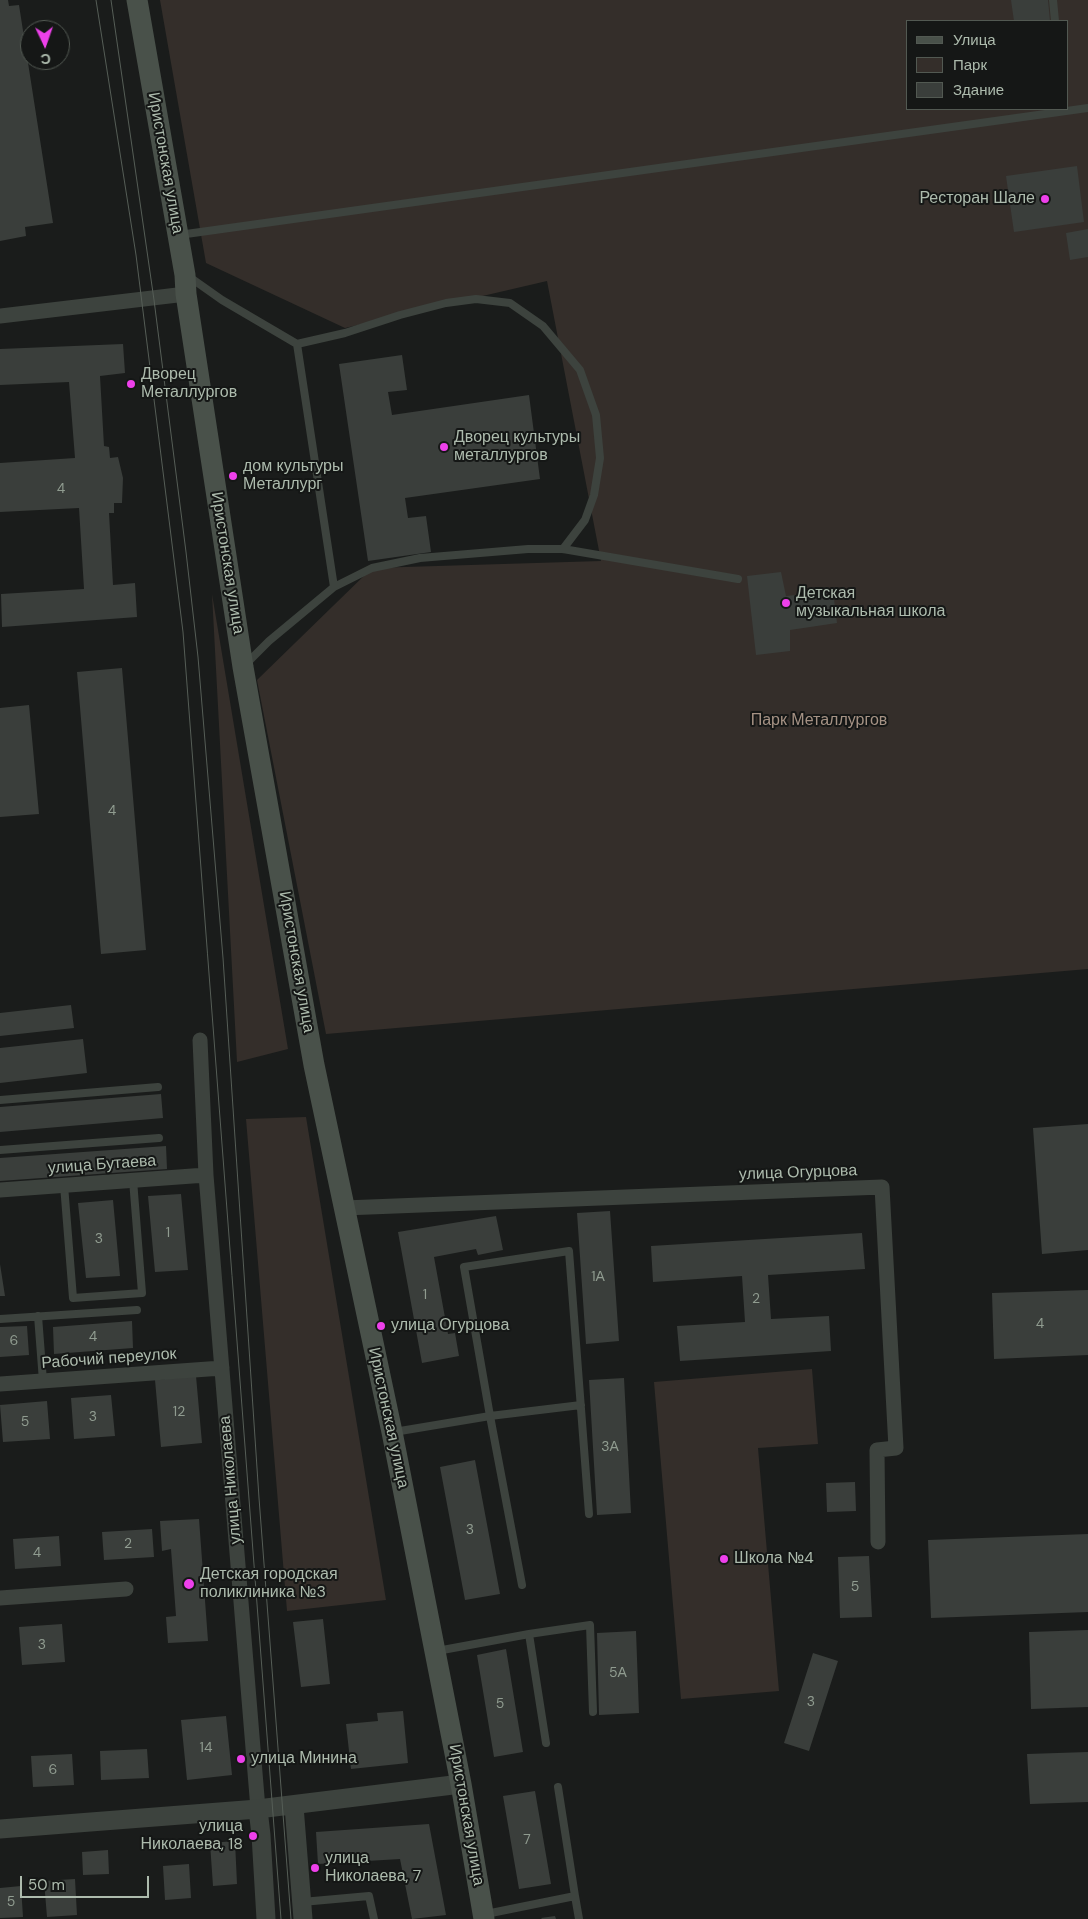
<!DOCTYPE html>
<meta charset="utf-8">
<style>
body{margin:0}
#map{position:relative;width:1088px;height:1919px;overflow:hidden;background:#1a1c1b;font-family:"DM Sans",sans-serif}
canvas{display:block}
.legend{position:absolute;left:906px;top:20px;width:162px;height:90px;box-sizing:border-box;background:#151716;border:1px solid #525952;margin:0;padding:6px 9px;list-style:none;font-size:15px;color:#adbbad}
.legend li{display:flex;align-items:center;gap:10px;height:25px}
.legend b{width:25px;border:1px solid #525952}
.north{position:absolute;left:20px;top:20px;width:50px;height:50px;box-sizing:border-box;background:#151716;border:1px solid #525952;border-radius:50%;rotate:177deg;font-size:14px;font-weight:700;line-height:20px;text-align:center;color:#adbbad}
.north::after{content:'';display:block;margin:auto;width:18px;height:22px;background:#ee40eb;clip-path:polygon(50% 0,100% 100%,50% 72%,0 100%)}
.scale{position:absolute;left:20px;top:1876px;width:129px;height:22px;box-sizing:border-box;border:2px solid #adbbad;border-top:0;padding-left:6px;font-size:15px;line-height:18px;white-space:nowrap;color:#adbbad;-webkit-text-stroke:4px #151716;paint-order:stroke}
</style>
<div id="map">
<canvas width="1088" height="1919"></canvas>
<ul class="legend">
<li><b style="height:6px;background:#49514a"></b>Улица</li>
<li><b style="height:14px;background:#342e2a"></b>Парк</li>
<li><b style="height:14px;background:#3a3e3b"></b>Здание</li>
</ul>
<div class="north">С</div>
<div class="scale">50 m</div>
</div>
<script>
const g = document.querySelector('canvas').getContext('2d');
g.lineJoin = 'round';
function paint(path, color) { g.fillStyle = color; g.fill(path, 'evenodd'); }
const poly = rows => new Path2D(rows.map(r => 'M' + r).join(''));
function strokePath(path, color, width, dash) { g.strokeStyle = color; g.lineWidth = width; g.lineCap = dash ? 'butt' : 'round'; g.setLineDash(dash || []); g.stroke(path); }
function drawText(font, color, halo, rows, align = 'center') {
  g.font = font + ' "DM Sans",sans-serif'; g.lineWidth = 4; g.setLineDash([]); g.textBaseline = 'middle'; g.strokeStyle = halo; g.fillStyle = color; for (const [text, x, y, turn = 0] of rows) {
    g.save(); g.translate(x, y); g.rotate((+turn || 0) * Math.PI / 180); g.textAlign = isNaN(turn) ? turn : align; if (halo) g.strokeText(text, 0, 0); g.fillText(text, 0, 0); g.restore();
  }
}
paint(poly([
 [160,0,1088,0,1088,969,326,1034,257,680,372,568,601,561,547,281,345,328,206,263],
 [907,21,1067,21,1067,109,907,109],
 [212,594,288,1049,237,1062],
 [306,1117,386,1600,287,1611,246,1119],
 [812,1369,818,1444,758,1448,779,1691,681,1699,654,1382]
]), '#342e2a');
paint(poly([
 [0,0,8,0,9,6,19,5,53,223,25,227,26,236,0,241],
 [1011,0,1048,0,1050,21,1014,21],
 [1077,166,1084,222,1014,232,1006,176],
 [1088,229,1088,257,1070,260,1066,233],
 [123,344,125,373,100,376,104,446,109,447,110,458,118,457,123,478,122,503,114,503,114,513,109,513,113,585,135,583,137,617,2,627,1,594,84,589,79,508,0,512,0,463,75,458,69,382,0,385,0,349],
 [402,355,407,390,388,392,392,415,529,395,540,479,405,498,408,518,426,516,431,552,368,561,339,364],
 [781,572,786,596,833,591,837,623,790,630,790,651,756,655,747,576],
 [122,668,146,950,101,954,77,672],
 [29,705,39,814,0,817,0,708],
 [71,1005,74,1028,0,1036,0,1013],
 [83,1039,87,1073,0,1083,0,1048],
 [161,1094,163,1118,0,1132,0,1107],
 [1088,1124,1088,1250,1042,1254,1033,1128],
 [166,1146,167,1169,0,1181,0,1158],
 [181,1194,188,1270,155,1272,148,1196],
 [113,1200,120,1276,86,1278,78,1203],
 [610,1211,619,1341,586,1344,577,1213],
 [496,1216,503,1250,478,1255,476,1249,434,1257,448,1334,455,1333,459,1356,422,1363,398,1232],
 [862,1233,865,1269,768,1275,771,1319,829,1316,831,1351,680,1361,677,1326,745,1322,742,1276,653,1282,651,1246],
 [0,1264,5,1296,0,1296],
 [1088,1290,1088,1355,994,1359,992,1293],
 [132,1321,133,1348,54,1354,53,1327],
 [27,1326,29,1355,0,1357,0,1327],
 [196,1376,202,1443,161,1447,155,1380],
 [624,1378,631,1513,597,1515,589,1380],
 [111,1395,115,1436,74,1439,71,1398],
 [47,1401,50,1439,3,1442,0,1405],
 [475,1460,500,1594,465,1600,440,1467],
 [855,1482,856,1511,827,1512,826,1483],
 [199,1519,208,1641,168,1643,166,1617,176,1616,171,1549,162,1551,160,1521],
 [152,1529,154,1557,104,1560,102,1532],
 [1088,1534,1088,1612,931,1618,928,1540],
 [59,1536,61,1566,15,1569,13,1539],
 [869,1556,872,1617,840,1618,838,1557],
 [323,1619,330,1684,301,1687,293,1622],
 [62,1624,65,1662,22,1665,19,1627],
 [1088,1630,1088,1707,1031,1709,1029,1632],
 [636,1631,639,1713,599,1715,597,1633],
 [506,1649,523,1752,494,1757,477,1655],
 [813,1653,838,1661,809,1751,784,1743],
 [403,1711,408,1763,351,1769,346,1724,378,1721,377,1713],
 [226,1716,232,1775,187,1780,181,1720],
 [147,1749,149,1778,101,1780,100,1751],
 [1088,1752,1088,1802,1030,1804,1027,1754],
 [72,1754,74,1785,33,1787,31,1756],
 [535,1791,551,1884,519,1889,503,1796],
 [429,1824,446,1915,412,1919,400,1859,318,1864,316,1832],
 [235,1841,237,1884,213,1886,210,1843],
 [108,1850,109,1874,83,1875,82,1852],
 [189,1864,191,1898,165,1900,163,1866],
 [75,1879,77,1915,47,1917,44,1881],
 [21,1886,23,1917,0,1918,0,1888],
 [555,1916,556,1919,542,1919,541,1918]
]), '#3a3e3b');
strokePath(poly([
 [1053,0,1055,21],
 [179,235,1088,108],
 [188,276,222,300,297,344,334,587,269,641,246,664],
 [297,344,345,333,400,315,446,303,476,299,510,303,543,326,580,370,596,415,600,458,594,495,585,520,563,549],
 [334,587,372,568,420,558,528,549,563,549,738,579],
 [0,1100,158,1087],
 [0,1150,159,1138],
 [64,1185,73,1298,142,1293,133,1180],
 [38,1316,43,1381],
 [0,1319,137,1310],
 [394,1432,490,1416,464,1267,569,1251,589,1514],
 [522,1585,490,1416,581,1405],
 [529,1634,590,1625,593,1712],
 [437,1651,529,1634,546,1743],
 [575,1896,579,1919],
 [302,1902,369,1896,374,1919],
 [486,1914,575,1896,558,1787]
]), '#3d433e', 8);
strokePath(poly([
 [0,316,186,294],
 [200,1040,206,1175,258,1809],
 [0,1190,206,1175],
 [344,1208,882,1187,896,1448,877,1450,878,1542],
 [0,1384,222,1368],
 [0,1598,126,1589]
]), '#3d433e', 15);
strokePath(poly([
 [294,1806,303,1919],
 [258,1809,261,1835,266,1919],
 [0,1829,258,1809,461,1784]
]), '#3d433e', 19);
strokePath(poly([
 [137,0,185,275,186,294,243,667,314,1065,392,1432,461,1784,484,1919]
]), '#49514a', 21);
strokePath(poly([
 [96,0,136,255,183,632,281,1919],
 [111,0,154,300,186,552,198,657,223,958,259,1498,291,1919]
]), '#565e57', 1);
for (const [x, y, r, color] of [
 [1045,199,5,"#ee40eb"],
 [131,384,5,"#ee40eb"],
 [444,447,5,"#ee40eb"],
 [233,476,5,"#ee40eb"],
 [786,603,5,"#ee40eb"],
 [381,1326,5,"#ee40eb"],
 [724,1559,5,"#ee40eb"],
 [189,1584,6,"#ee40eb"],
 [241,1759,5,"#ee40eb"],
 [253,1836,5,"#ee40eb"],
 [315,1868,5,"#ee40eb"]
]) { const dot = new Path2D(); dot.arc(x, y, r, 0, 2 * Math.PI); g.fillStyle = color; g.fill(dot); strokePath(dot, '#151716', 2); }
drawText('14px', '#909c90', null, [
 ["4",61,489],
 ["4",112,811],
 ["1",168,1233],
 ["3",99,1239],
 ["1А",598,1277],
 ["1",425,1295],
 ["2",756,1299],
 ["4",1040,1324],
 ["4",93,1337],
 ["6",14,1341],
 ["12",179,1412],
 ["3",93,1417],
 ["5",25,1422],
 ["3А",610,1447],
 ["3",470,1530],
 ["2",128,1544],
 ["4",37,1553],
 ["5",855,1587],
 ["3",42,1645],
 ["5А",618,1673],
 ["3",811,1702],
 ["5",500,1704],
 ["14",206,1748],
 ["6",53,1770],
 ["7",527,1840],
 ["5",11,1902]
]);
drawText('16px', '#adbbad', '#151716', [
 ["Иристонская улица",165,163,80],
 ["Иристонская улица",227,563,81],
 ["Иристонская улица",296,962,80],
 ["улица Бутаева",102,1165,-4],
 ["улица Огурцова",798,1173,-2],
 ["Рабочий переулок",109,1359,-4],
 ["Иристонская улица",388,1418,78],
 ["улица Николаева",231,1480,-95],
 ["Иристонская улица",466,1815,80]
]);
drawText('16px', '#adbbad', '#151716', [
 ["Ресторан Шале",1035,199,"right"],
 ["Дворец",141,375],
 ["Металлургов",141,393],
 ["Дворец культуры",454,438],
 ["металлургов",454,456],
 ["дом культуры",243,467],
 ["Металлург",243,485],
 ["Детская",796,594],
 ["музыкальная школа",796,612],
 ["улица Огурцова",391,1326],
 ["Школа №4",734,1559],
 ["Детская городская",200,1575],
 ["поликлиника №3",200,1593],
 ["улица Минина",251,1759],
 ["улица",243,1827,"right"],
 ["Николаева, 18",243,1845,"right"],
 ["улица",325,1859],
 ["Николаева, 7",325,1877]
], 'left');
drawText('16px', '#a59284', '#151716', [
 ["Парк Металлургов",819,721]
]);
</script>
